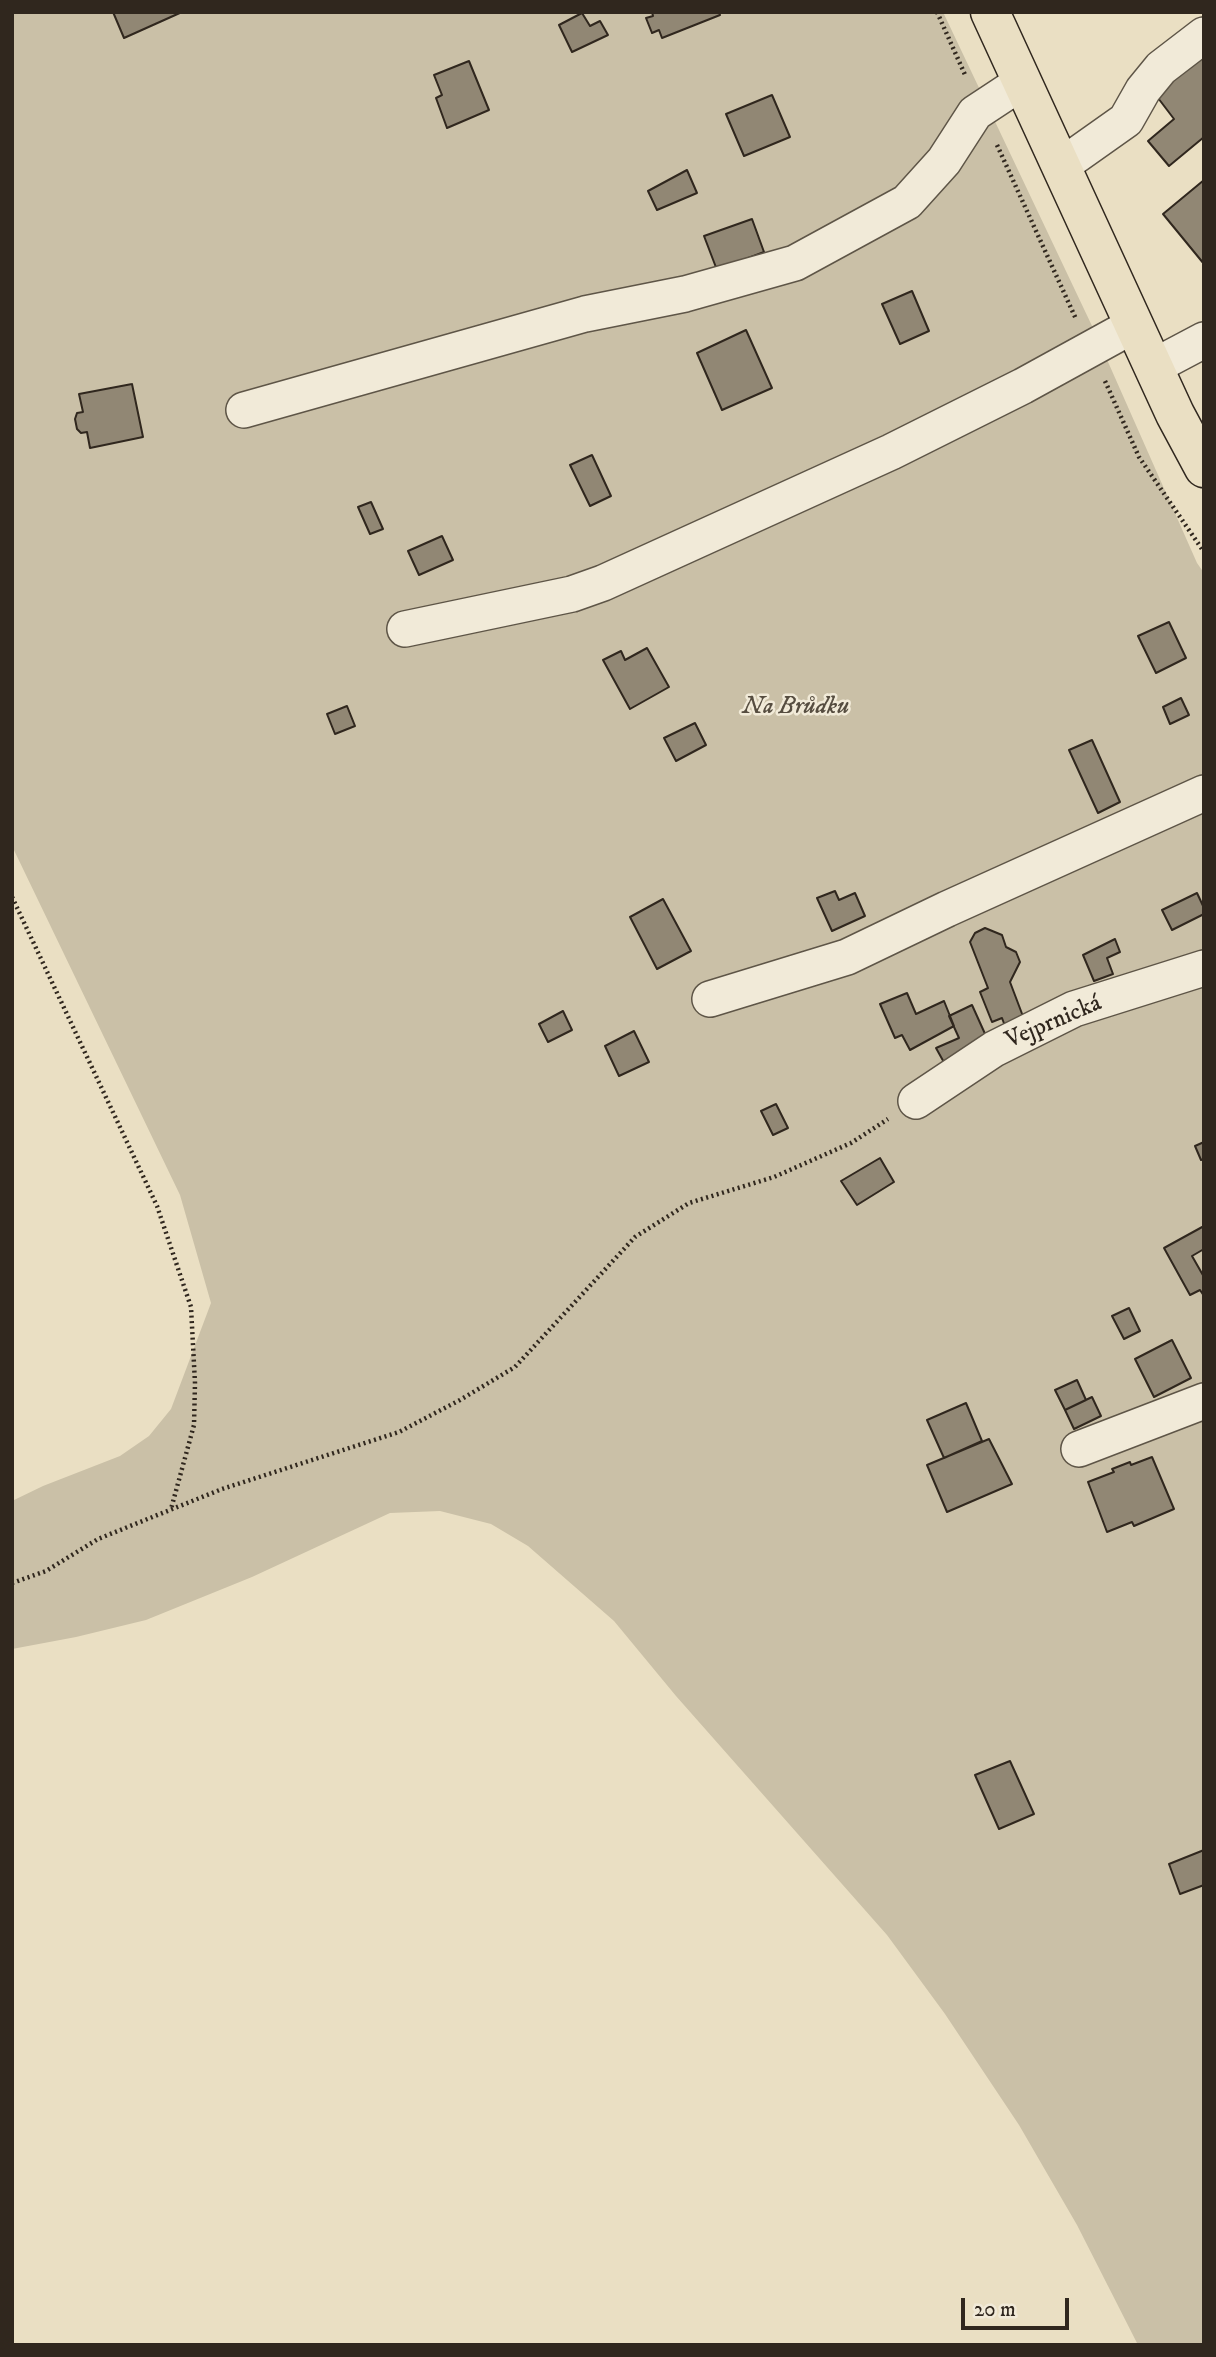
<!DOCTYPE html>
<meta charset="utf-8">
<style>
body{margin:0}
#map{position:relative;width:1216px;height:2357px;overflow:hidden;background:#eadfc3;font-family:"IM FELL DW Pica",serif}
canvas{display:block}
.frame{position:absolute;inset:0;border:14px solid #30271e;pointer-events:none}
.scale{position:absolute;left:961px;top:2298px;width:108px;height:32px;box-sizing:border-box;border:4px solid #30271e;border-top:0;padding-left:9px;font-size:21px;line-height:24px;white-space:nowrap;color:#30271e;-webkit-text-stroke:5px #f1ead8;paint-order:stroke}
</style>
<div id="map">
<canvas width="1216" height="2357"></canvas>
<div class="frame"></div>
<div class="scale">20 m</div>
</div>
<script>
const g = document.querySelector('canvas').getContext('2d');
g.lineJoin = 'round';
function paint(path, color) { g.fillStyle = color; g.fill(path, 'evenodd'); }
const poly = rows => new Path2D(rows.map(r => 'M' + r).join(''));
function strokePath(path, color, width, dash) { g.strokeStyle = color; g.lineWidth = width; g.lineCap = dash ? 'butt' : 'round'; g.setLineDash(dash || []); g.stroke(path); }
function drawText(font, color, halo, rows, align = 'center') {
  g.font = font + ' "IM FELL DW Pica",serif'; g.lineWidth = 5; g.setLineDash([]); g.textBaseline = 'middle'; g.strokeStyle = halo; g.fillStyle = color; for (const [text, x, y, turn = 0] of rows) {
    g.save(); g.translate(x, y); g.rotate((+turn || 0) * Math.PI / 180); g.textAlign = isNaN(turn) ? turn : align; if (halo) g.strokeText(text, 0, 0); g.fillText(text, 0, 0); g.restore();
  }
}
paint(poly([
 [12,12,943,12,1093,328,1197,563,1204,573,1204,2345,1138,2345,1077,2225,1019,2125,945,2014,887,1935,676,1696,614,1621,528,1546,491,1524,440,1511,390,1513,252,1577,146,1620,76,1637,12,1649,12,1501,43,1486,120,1456,149,1436,171,1409,211,1303,180,1195,12,846]
]), '#cac0a7');
const building = poly([
 [113,12,182,12,124,38,113,12],
 [652,12,719,12,720,15,662,38,659,30,652,33,646,18,653,16,652,12],
 [582,13,590,26,600,21,608,35,572,52,559,25,582,13],
 [1204,53,1204,137,1169,166,1148,141,1174,119,1155,94,1204,53],
 [469,61,489,110,447,128,436,98,442,95,434,75,469,61],
 [772,95,790,137,744,156,726,114,772,95],
 [687,170,697,193,657,210,648,191,687,170],
 [1204,180,1204,264,1163,214,1204,180],
 [752,219,764,252,717,270,704,236,752,219],
 [912,291,929,331,900,344,882,304,912,291],
 [746,330,772,388,722,410,697,353,746,330],
 [132,384,143,437,90,448,87,432,81,433,77,429,75,419,77,413,83,412,79,394,132,384],
 [592,455,611,496,590,506,570,465,592,455],
 [371,502,383,529,370,534,358,507,371,502],
 [442,536,453,560,419,575,408,551,442,536],
 [1169,622,1186,658,1156,673,1138,636,1169,622],
 [647,648,669,687,630,709,603,660,621,651,625,660,647,648],
 [1181,698,1189,715,1170,724,1163,707,1181,698],
 [347,706,355,726,335,734,327,714,347,706],
 [695,723,706,745,676,761,664,738,695,723],
 [1092,740,1120,802,1098,813,1069,750,1092,740],
 [835,891,839,900,855,893,865,916,832,931,817,898,835,891],
 [1197,893,1204,908,1204,914,1172,930,1162,910,1197,893],
 [663,899,691,951,657,969,630,917,663,899],
 [985,928,1002,935,1006,947,1016,952,1020,962,1010,982,1024,1019,1005,1026,1002,1018,992,1022,980,992,988,988,970,942,975,933,985,928],
 [1115,939,1120,952,1107,958,1113,974,1094,981,1083,955,1115,939],
 [907,993,916,1014,944,1001,954,1026,910,1050,902,1035,895,1038,880,1004,907,993],
 [972,1005,986,1036,946,1066,936,1048,959,1038,949,1016,972,1005],
 [563,1011,572,1030,548,1042,539,1024,563,1011],
 [634,1031,649,1062,619,1076,605,1046,634,1031],
 [776,1104,788,1128,773,1135,761,1111,776,1104],
 [1204,1142,1204,1159,1201,1160,1195,1146,1204,1142],
 [880,1158,894,1182,857,1205,841,1181,880,1158],
 [1204,1226,1204,1249,1192,1256,1204,1277,1204,1296,1200,1290,1190,1295,1164,1248,1204,1226],
 [1129,1308,1140,1331,1124,1339,1112,1316,1129,1308],
 [1172,1340,1191,1378,1154,1397,1135,1359,1172,1340],
 [1077,1380,1086,1400,1065,1410,1055,1390,1077,1380],
 [1092,1397,1101,1416,1074,1429,1065,1410,1092,1397],
 [966,1403,982,1441,944,1458,927,1420,966,1403],
 [989,1439,1012,1484,947,1512,927,1465,989,1439],
 [1152,1457,1174,1509,1134,1526,1132,1522,1107,1532,1088,1482,1114,1472,1112,1469,1130,1462,1131,1465,1152,1457],
 [1010,1761,1034,1814,999,1829,975,1775,1010,1761],
 [1204,1850,1204,1885,1180,1894,1169,1864,1204,1850]
]);
paint(building, '#918774');
strokePath(building, '#30271e', 2);
const minor = poly([
 [1061,166,1126,120,1143,90,1161,68,1204,35],
 [1153,367,1204,340],
 [244,410,585,314,685,294,795,263,907,202,944,161,975,113,1022,82],
 [405,629,572,594,603,583,891,452,1023,386,1134,325],
 [710,999,847,957,947,909,1204,793],
 [916,1101,994,1049,1074,1009,1204,968],
 [1079,1449,1204,1401]
]);
const major = poly([
 [990,12,1175,414,1204,468]
]);
strokePath(minor, '#5e5547', 38);
strokePath(major, '#30271e', 41);
strokePath(poly([
 [937,12,966,77],
 [997,145,1076,319],
 [1105,381,1139,457,1204,552],
 [12,897,157,1206,191,1307,195,1383,194,1425,171,1509],
 [12,1583,46,1571,98,1539,222,1489,399,1432,460,1400,515,1367,635,1237,689,1203,774,1177,851,1143,888,1119]
]), '#30271e', 4.5, [2, 3.5]);
strokePath(minor, '#f1ead8', 35);
strokePath(major, '#eadfc3', 38);
drawText('italic 24px', '#564d40', '#f1ead8', [
 ["Na Brůdku",796,708]
]);
drawText('24px', '#30271e', '#f1ead8', [
 ["Vejprnická",1054,1023,-23]
]);
</script>
